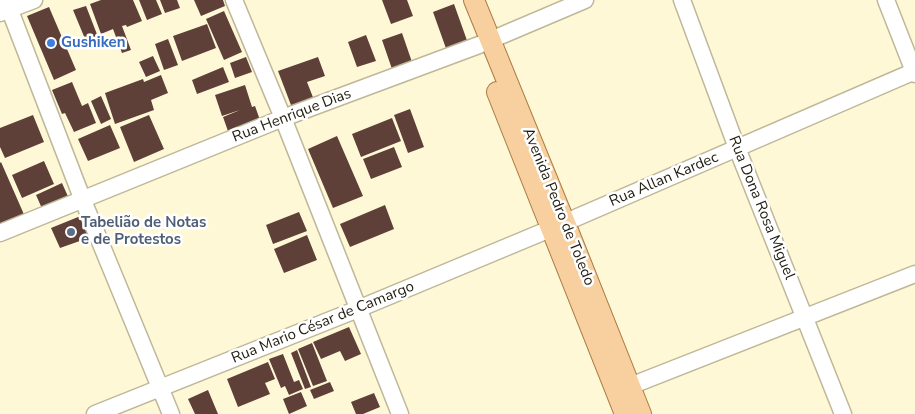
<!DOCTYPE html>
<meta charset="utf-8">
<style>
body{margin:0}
canvas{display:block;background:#fef8d7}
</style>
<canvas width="915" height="414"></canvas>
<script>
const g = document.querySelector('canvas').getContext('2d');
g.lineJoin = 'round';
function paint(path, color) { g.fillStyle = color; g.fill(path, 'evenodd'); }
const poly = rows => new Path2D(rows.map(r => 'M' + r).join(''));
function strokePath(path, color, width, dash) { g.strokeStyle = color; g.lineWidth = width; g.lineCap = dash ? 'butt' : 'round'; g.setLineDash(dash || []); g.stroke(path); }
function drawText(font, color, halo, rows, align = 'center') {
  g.font = font + ' "Nunito Sans",sans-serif'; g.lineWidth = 5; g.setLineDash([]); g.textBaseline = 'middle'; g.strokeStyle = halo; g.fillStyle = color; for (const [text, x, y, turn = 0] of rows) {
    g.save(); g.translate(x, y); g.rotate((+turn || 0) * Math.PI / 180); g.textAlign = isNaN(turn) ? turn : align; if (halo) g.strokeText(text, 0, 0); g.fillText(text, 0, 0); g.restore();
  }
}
paint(poly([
 [101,0,133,0,142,21,127,27,126,25,122,26,131,50,122,53,113,29,101,34,90,4],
 [139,0,156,0,162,14,147,20],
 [160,0,177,0,180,8,165,13],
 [194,0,223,0,225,6,201,16],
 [382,0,407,0,413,16,391,24],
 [454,4,469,46,448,54,433,12],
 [86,6,100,42,88,46,73,10],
 [49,7,76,70,54,80,27,16],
 [224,11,242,52,224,60,206,19],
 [207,24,216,48,182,61,173,36],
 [402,33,412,62,392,69,382,40],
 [366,35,376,61,357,67,348,42],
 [168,39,178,65,164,70,155,44],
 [153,56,160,71,146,77,139,62],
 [246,57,252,72,235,78,230,63],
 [318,57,325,76,307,82,316,105,294,113,278,71],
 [223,67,229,82,197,94,192,80],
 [161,75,168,93,151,100,154,110,115,124,105,93,143,79,144,82],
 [72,82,82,106,88,103,96,123,74,132,65,113,62,114,52,90],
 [245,85,252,107,255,106,261,123,229,134,223,117,240,110,222,116,215,95],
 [101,96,111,119,101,124,91,101],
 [410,109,424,147,408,153,394,115],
 [33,115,44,142,5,158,0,147,0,128],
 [149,115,164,149,134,162,120,127],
 [392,118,401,141,361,157,352,134],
 [110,125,120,148,88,161,78,139],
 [337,136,363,196,333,208,308,149],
 [394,147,402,167,371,179,363,159],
 [44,161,54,184,22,198,12,175],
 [1,162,26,219,0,230,0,163],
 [62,183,70,201,44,213,36,195],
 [385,205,394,229,350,247,340,224],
 [299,212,307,231,273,244,266,225],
 [83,215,91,237,60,248,51,228],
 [307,235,317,260,284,273,274,249],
 [349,327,361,354,345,361,340,351,321,359,313,342],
 [312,343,327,381,313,386,298,349],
 [297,350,311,387,305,389,291,353],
 [283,354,294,382,299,380,303,389,289,395,285,386,281,388,269,359],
 [268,362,275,379,265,383,270,394,238,407,227,379],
 [330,382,334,391,314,399,310,390],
 [208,390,218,414,195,414,188,399],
 [301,392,307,406,289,414,283,399],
 [374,393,380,407,363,414,356,414,351,402]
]), '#5e4039');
const minor = poly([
 [6,0,82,198,171,414],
 [234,0,283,118,400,414],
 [682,0,737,148,843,414],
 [886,0,915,74],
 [0,13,34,0],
 [0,233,283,118,479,45,585,0],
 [620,390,915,274],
 [95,414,358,309,550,229,915,71]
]);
const major = poly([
 [474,0,565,223,641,414],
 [497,92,625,414]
]);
strokePath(minor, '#beb899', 19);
strokePath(major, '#a97c43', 22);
strokePath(minor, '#fff', 16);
strokePath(major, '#f8cf9f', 20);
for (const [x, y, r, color] of [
 [51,43,5,"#3f7fe0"],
 [71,232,5,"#5c6f8a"]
]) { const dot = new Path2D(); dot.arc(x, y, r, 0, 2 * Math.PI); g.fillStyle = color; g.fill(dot); strokePath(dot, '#fff', 2); }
drawText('bold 15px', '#366cbe', '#fff', [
 ["Gushiken",61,43]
], 'left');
drawText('15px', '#1f1c10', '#fff', [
 ["Rua Henrique Dias",292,116,-21],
 ["Rua Allan Kardec",664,180,-23],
 ["Avenida Pedro de Toledo",558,207,68],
 ["Rua Dona Rosa Miguel",761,208,68],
 ["Rua Mario César de Camargo",323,323,-22]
]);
drawText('bold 15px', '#4e5e75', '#fff', [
 ["Tabelião de Notas",81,223],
 ["e de Protestos",81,240]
], 'left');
</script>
